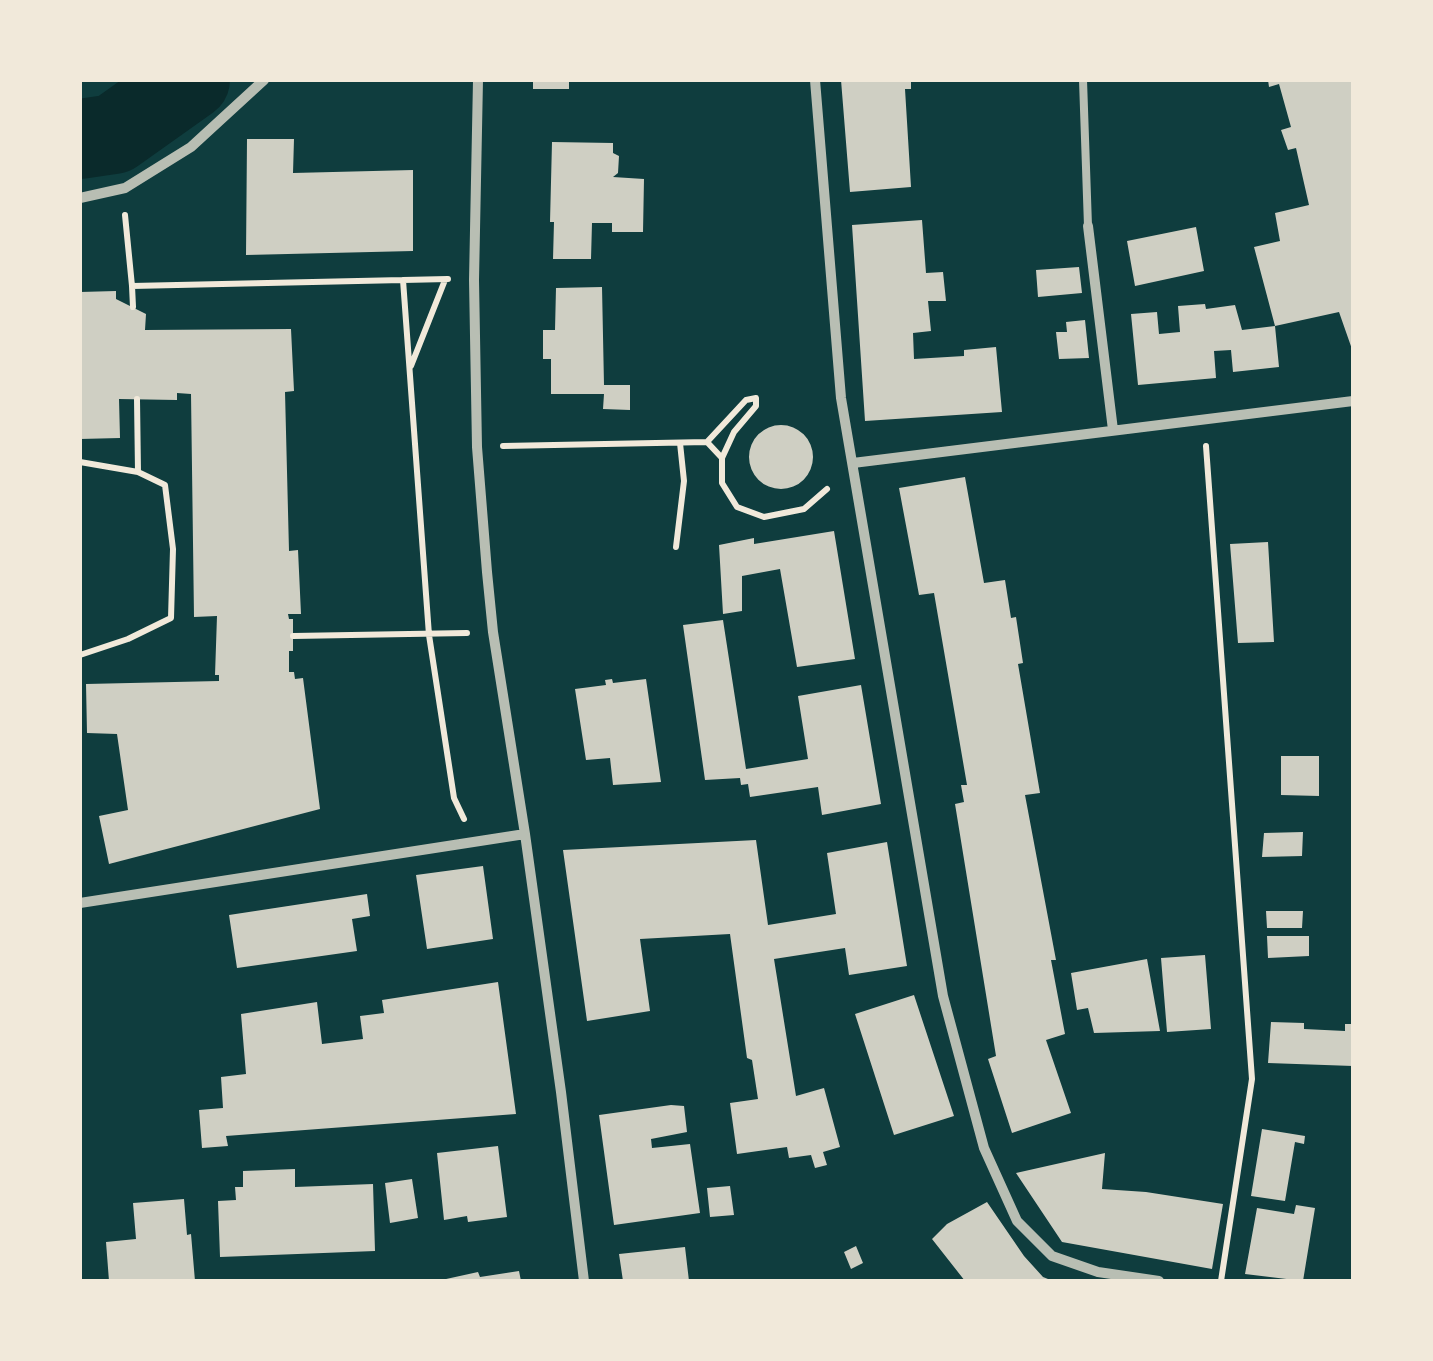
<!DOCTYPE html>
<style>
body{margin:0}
#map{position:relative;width:1433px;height:1361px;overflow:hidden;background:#0f3d3e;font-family:Jost,sans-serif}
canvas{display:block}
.frame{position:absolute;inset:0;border:82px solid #f1e9da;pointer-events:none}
</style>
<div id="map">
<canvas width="1433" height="1361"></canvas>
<div class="frame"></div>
</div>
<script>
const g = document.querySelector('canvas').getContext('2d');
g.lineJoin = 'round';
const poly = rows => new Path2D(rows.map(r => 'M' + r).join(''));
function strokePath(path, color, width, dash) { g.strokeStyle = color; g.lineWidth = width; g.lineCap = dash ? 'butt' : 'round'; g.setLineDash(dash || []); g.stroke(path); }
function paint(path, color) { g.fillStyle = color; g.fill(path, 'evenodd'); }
strokePath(poly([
 [80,139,114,134,190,80]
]), '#0a2a2b', 80);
paint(poly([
 [533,80,569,80,569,89,533,89],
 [841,80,911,81,911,89,905,89,911,187,850,192],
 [1268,80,1353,80,1353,352,1339,312,1275,326,1254,247,1280,241,1275,213,1309,205,1296,148,1288,150,1281,130,1291,127,1279,84,1269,87],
 [247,139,294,139,293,173,413,170,413,251,246,255],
 [552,142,613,143,613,153,619,156,618,173,613,177,644,179,643,232,612,232,612,223,592,223,591,259,553,259,554,222,550,222],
 [922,220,926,273,943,272,946,301,928,301,931,331,913,333,914,359,964,356,964,350,996,347,1002,412,865,421,852,225],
 [1196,227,1204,271,1135,286,1127,241],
 [1079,267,1082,293,1038,297,1036,270],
 [602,287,604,385,630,385,630,410,603,409,604,394,551,394,551,359,543,359,543,330,555,330,556,288],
 [116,291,116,299,146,314,145,330,291,329,294,391,285,392,289,551,298,550,301,614,288,614,289,619,293,619,293,651,289,651,289,672,294,672,295,679,303,678,320,809,109,864,99,816,128,810,117,734,87,733,86,684,219,681,219,675,215,675,217,616,194,617,191,394,177,393,177,400,119,399,120,438,80,439,80,292],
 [1205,304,1206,309,1235,305,1242,330,1275,326,1279,367,1233,372,1231,350,1214,351,1216,378,1138,385,1131,314,1157,312,1159,334,1180,332,1178,306],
 [1085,320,1089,358,1059,359,1056,332,1067,332,1066,322],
 '749 457a32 32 0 1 1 64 0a32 32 0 1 1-64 0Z',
 [965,477,984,583,1005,580,1011,618,1016,617,1023,663,1018,664,1040,793,1025,795,1056,960,1051,960,1065,1034,1046,1040,1071,1113,1012,1133,988,1059,996,1056,955,804,964,802,961,785,967,785,934,593,919,595,899,488],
 [834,531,855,659,797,667,780,569,742,576,742,611,723,614,719,545,754,538,754,544],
 [1268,542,1274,642,1238,643,1230,544],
 [723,620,746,769,808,759,798,696,861,685,881,804,822,815,818,787,750,797,748,784,741,785,740,778,705,780,683,625],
 [612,679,613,683,646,679,661,782,613,785,610,758,586,760,575,689,606,685,605,680],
 [1281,756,1319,756,1319,796,1281,795],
 [1303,832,1302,856,1262,857,1264,833],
 [756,840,768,925,836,914,827,853,887,842,907,966,849,975,845,948,774,959,796,1096,824,1088,840,1147,823,1152,827,1165,815,1168,811,1155,789,1158,787,1147,737,1154,730,1103,758,1099,752,1060,747,1058,730,934,640,939,650,1011,587,1021,563,850],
 [483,866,493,939,427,949,416,875],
 [367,894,370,916,352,919,357,951,237,968,229,915],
 [1266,911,1303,911,1302,928,1267,928],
 [1267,936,1309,936,1309,956,1268,958],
 [1205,955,1211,1029,1167,1032,1161,958],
 [1147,959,1160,1031,1094,1033,1088,1008,1077,1010,1071,973],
 [498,982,516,1114,226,1136,228,1146,202,1148,199,1110,223,1108,221,1077,246,1074,241,1014,317,1002,322,1044,363,1039,360,1016,384,1013,382,1000],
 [914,995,954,1116,894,1135,855,1014],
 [1271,1022,1304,1023,1304,1029,1345,1031,1345,1024,1353,1024,1353,1066,1268,1063],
 [671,1105,684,1106,687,1132,651,1139,652,1148,690,1144,700,1213,614,1225,599,1115],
 [1262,1129,1305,1136,1304,1144,1295,1142,1285,1201,1251,1196],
 [498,1146,507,1217,468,1222,467,1216,444,1220,437,1153],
 [1105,1153,1102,1189,1146,1192,1223,1204,1212,1269,1062,1242,1016,1173],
 [295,1169,295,1187,373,1184,375,1251,220,1257,218,1201,236,1200,235,1187,243,1187,243,1171],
 [412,1179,418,1218,390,1223,385,1183],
 [730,1186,734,1215,710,1217,707,1188],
 [184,1199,187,1235,191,1234,195,1281,109,1281,106,1242,136,1239,133,1203],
 [987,1202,1024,1256,1043,1277,1053,1281,965,1281,932,1239,947,1224],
 [1296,1205,1315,1208,1303,1281,1245,1274,1257,1208,1294,1214],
 [856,1246,863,1263,851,1269,844,1252],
 [685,1247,689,1281,623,1281,619,1254],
 [519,1271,521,1281,437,1281,478,1272,480,1277]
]), '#cfcfc3');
strokePath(poly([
 [125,215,132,286,448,279],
 [403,280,429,635,454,798,464,819],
 [132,286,133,307],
 [411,366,445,280],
 [137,399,138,472],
 [707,442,722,458],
 [503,446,707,442,746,400,756,398,756,406,734,432,722,458,722,483,737,507,764,517,804,509,827,489],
 [1206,446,1252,1079,1221,1281],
 [80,462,138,472,165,485,173,549,171,618,128,639,80,655],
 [676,547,684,481,680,443],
 [293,636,467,633]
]), '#f1e9da', 6);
strokePath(poly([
 [1083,80,1088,226]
]), '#b8beb3', 8);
strokePath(poly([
 [478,80,474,280,477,447,487,572,493,632,525,834,561,1092,584,1281],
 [815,80,841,398,943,996,984,1148,1017,1221,1052,1256,1098,1272,1159,1281],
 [80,198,125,188,191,147,264,80],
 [1088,226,1113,430],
 [853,463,1353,401],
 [80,903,525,834]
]), '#b8beb3', 10);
</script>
